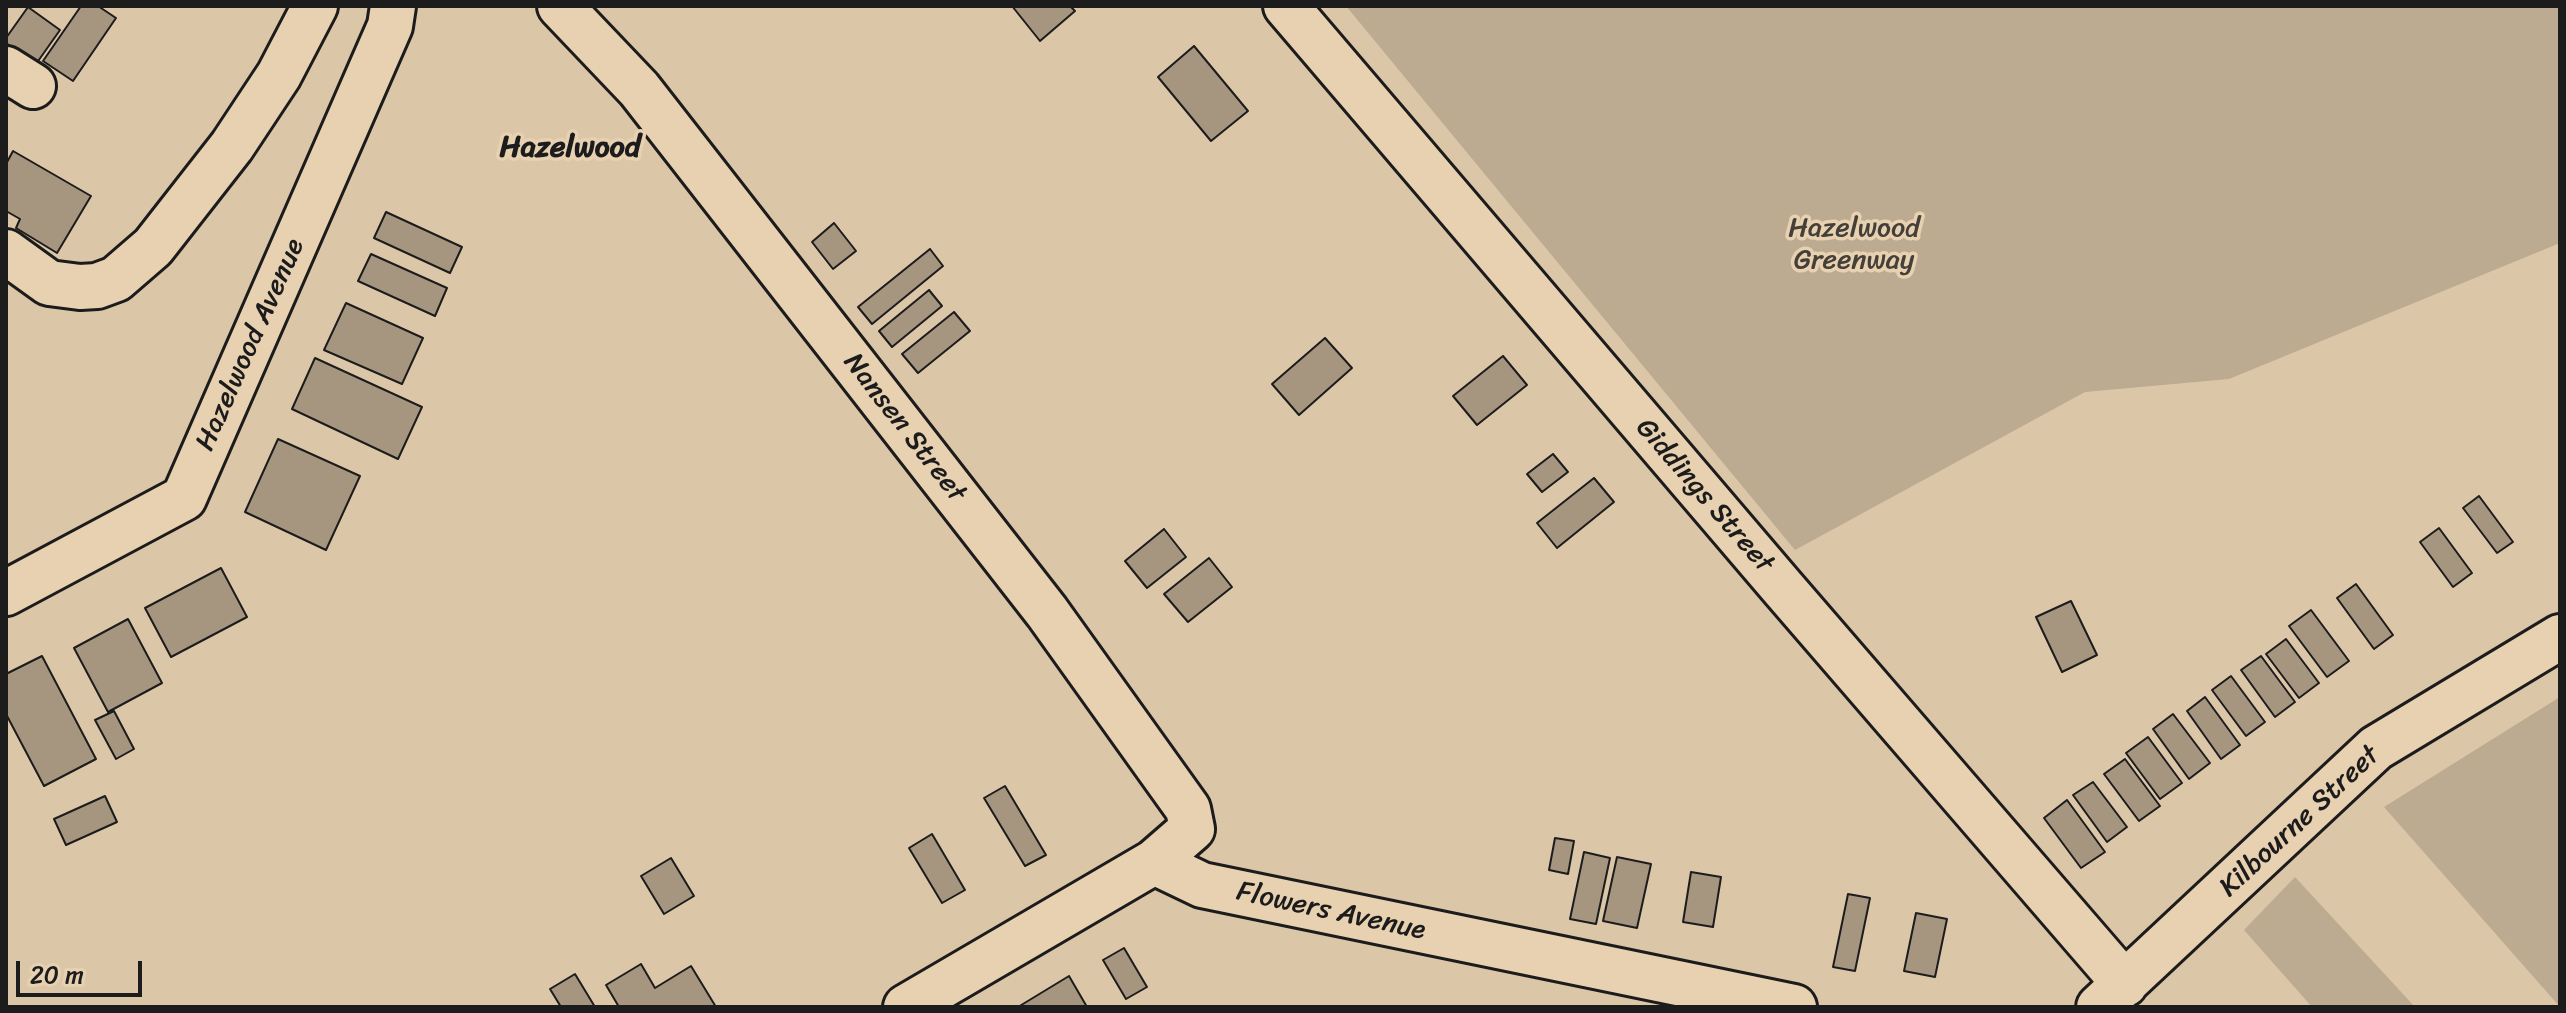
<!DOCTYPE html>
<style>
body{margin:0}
#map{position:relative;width:2566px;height:1013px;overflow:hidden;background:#dcc6a8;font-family:Sriracha,sans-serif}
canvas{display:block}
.frame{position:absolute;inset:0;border:8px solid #1c1c1c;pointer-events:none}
.scale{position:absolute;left:16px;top:961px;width:126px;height:36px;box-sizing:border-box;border:4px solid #1c1c1c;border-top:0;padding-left:10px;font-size:24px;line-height:28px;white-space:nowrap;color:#1c1c1c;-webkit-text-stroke:6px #e8d1b1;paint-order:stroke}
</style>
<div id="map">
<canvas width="2566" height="1013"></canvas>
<div class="frame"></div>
<div class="scale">20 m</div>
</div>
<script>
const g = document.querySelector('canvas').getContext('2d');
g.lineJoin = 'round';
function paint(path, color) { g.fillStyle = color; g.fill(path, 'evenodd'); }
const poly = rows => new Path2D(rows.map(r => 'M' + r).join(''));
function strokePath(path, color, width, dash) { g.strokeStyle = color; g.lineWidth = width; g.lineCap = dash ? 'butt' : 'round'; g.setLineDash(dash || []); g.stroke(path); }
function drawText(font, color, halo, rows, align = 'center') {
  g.font = font + ' Sriracha,sans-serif'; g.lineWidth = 7; g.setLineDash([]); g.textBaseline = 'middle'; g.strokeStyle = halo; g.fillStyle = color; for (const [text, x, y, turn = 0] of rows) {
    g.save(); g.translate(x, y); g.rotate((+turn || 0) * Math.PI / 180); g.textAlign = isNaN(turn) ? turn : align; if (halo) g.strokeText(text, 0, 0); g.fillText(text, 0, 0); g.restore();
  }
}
paint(poly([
 [1346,6,2560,6,2560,243,2229,379,2085,392,1795,550],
 [2560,697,2560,1007,2384,807],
 [2295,877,2415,1007,2312,1007,2244,930]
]), '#bcaa91');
const building = poly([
 [81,6,98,6,116,18,73,81,43,61,81,6],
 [1012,6,1070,6,1075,11,1040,41,1012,6],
 [28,7,60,30,36,64,6,43,6,38,28,7],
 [1194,46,1248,111,1211,141,1158,77,1194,46],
 [13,151,91,196,57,253,16,228,20,219,6,211,6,164,13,151],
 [386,212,462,247,450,273,374,238,386,212],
 [834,223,856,251,833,269,812,242,834,223],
 [930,249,943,266,872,324,858,307,930,249],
 [371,254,447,288,435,316,358,281,371,254],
 [929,290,942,306,892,347,879,331,929,290],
 [346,303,423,338,402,384,324,350,346,303],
 [954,312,970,331,918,373,902,354,954,312],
 [1325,338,1352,368,1299,415,1272,384,1325,338],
 [1503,356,1527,385,1477,425,1453,396,1503,356],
 [315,358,422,407,398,459,292,409,315,358],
 [278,439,360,476,326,550,245,512,278,439],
 [1553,454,1568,472,1542,492,1527,474,1553,454],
 [1594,478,1614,502,1557,548,1537,523,1594,478],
 [2479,496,2513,542,2497,553,2463,508,2479,496],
 [2439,528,2472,573,2453,587,2420,542,2439,528],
 [1164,529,1186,557,1147,588,1125,561,1164,529],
 [1209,558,1232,587,1188,622,1164,594,1209,558],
 [221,568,247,617,171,657,145,608,221,568],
 [2356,584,2393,635,2374,649,2337,598,2356,584],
 [2071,601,2097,655,2062,672,2036,617,2071,601],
 [2311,610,2349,661,2327,677,2289,626,2311,610],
 [128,619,162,683,108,712,74,648,128,619],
 [2286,639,2319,683,2299,698,2266,654,2286,639],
 [42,656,96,759,44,786,6,714,6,674,42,656],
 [2261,656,2295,702,2275,717,2241,670,2261,656],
 [2231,676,2265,722,2246,736,2212,690,2231,676],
 [2205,697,2240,745,2221,759,2187,711,2205,697],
 [114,711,134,749,116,759,95,720,114,711],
 [2173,714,2210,763,2189,779,2153,729,2173,714],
 [2148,737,2182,783,2160,799,2126,753,2148,737],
 [2125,759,2160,806,2139,821,2104,774,2125,759],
 [2093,782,2127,827,2107,842,2073,795,2093,782],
 [1005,786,1046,855,1025,866,984,798,1005,786],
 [105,796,117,822,66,845,54,819,105,796],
 [2067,800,2105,852,2081,868,2044,818,2067,800],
 [932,834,965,890,942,903,909,848,932,834],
 [1555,838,1574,841,1568,874,1549,870,1555,838],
 [1584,852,1610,858,1596,924,1570,919,1584,852],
 [1617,857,1651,864,1637,928,1603,921,1617,857],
 [671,858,694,896,664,914,641,876,671,858],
 [1691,872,1721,877,1713,927,1683,922,1691,872],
 [1848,894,1870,898,1855,971,1833,967,1848,894],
 [1916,913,1947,919,1935,977,1904,971,1916,913],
 [1124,948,1147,987,1126,999,1103,960,1124,948],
 [641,964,655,988,691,966,716,1007,619,1007,606,985,641,964],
 [575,974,595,1007,561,1007,550,989,575,974],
 [1069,976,1087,1007,1018,1007,1069,976]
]);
paint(building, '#a69680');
strokePath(building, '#1c1c1c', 2);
const minor = poly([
 [560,6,639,89,1047,612,1188,809,1192,829,1154,862],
 [1286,6,1782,587,2125,984],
 [6,69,33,86],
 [6,252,49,283,80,287,97,286,116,279,153,247,232,146,279,75,315,6],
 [906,1007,1154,862,1202,885,1794,1007],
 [2099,1007,2376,748,2560,637]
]);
const major = poly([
 [6,593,184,498,390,26,393,6]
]);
strokePath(minor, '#1c1c1c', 50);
strokePath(major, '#1c1c1c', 50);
strokePath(minor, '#e8d1b1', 44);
strokePath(major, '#e8d1b1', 44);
drawText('28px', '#444039', '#e8d1b1', [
 ["Hazelwood",1854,229],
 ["Greenway",1854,261]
]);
drawText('28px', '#1c1c1c', '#e8d1b1', [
 ["Hazelwood Avenue",251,345,-66],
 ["Nansen Street",904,428,52],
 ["Giddings Street",1704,496,49],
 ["Kilbourne Street",2300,822,-43],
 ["Flowers Avenue",1331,912,12]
]);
drawText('bold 30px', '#1c1c1c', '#e8d1b1', [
 ["Hazelwood",570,148]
]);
</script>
